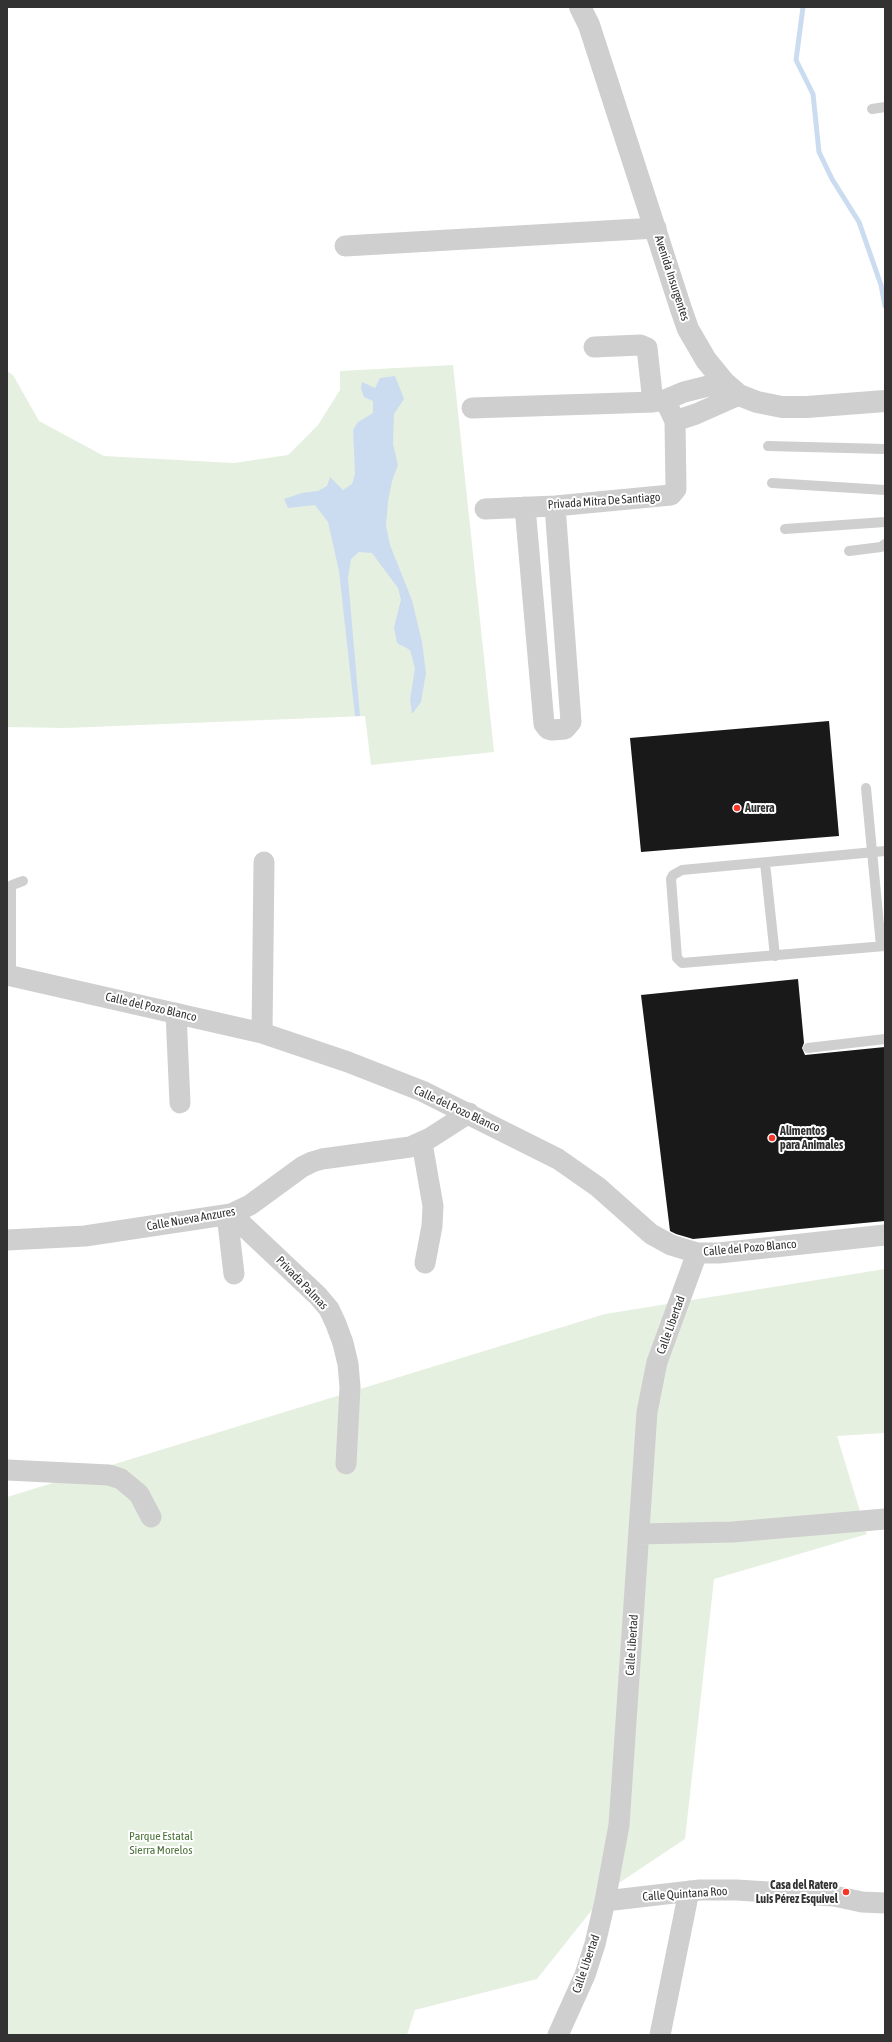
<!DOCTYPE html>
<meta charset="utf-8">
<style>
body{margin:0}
#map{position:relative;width:892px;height:2042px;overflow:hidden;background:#fff;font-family:"Asap Condensed",sans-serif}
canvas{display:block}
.frame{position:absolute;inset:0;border:8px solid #323232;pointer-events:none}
</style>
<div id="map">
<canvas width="892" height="2042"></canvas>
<div class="frame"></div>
</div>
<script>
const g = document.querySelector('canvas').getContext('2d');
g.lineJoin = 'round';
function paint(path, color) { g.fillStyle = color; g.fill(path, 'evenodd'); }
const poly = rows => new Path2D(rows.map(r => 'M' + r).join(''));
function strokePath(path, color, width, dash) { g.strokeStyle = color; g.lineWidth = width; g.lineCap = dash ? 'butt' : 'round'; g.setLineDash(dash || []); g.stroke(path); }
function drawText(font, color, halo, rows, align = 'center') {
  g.font = font + ' "Asap Condensed",sans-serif'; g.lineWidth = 4; g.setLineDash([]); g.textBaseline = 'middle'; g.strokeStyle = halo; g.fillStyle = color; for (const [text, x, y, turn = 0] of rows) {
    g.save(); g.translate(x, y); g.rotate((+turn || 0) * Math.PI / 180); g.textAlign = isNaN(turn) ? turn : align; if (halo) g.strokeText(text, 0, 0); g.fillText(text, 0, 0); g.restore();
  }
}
paint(poly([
 [453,365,494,752,371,765,365,716,65,728,7,727,7,371,13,375,39,421,104,456,234,463,288,455,318,425,340,390,340,371],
 [885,1269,885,1433,837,1436,867,1534,714,1579,685,1839,607,1891,537,1979,415,2010,407,2035,7,2035,7,1497,605,1314]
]), '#e6f0e0');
paint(poly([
 [395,376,404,399,394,414,393,444,398,465,392,481,388,502,386,525,390,545,412,600,422,642,426,673,421,702,412,714,410,700,415,668,410,650,397,643,394,627,401,600,398,588,372,553,359,552,351,559,348,578,360,716,355,716,339,571,328,522,315,505,288,508,284,499,302,493,318,491,327,486,330,477,343,490,352,484,355,474,353,430,358,422,373,413,373,401,364,397,361,388,362,382,375,388,380,378]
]), '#cbdcf1');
strokePath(poly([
 [803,7,796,60,813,94,819,152,832,179,859,222,881,285,885,306]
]), '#cbdcf1', 5);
paint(poly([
 [829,721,839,836,641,852,630,738],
 [798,979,804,1043,802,1048,805,1055,885,1047,885,1221,693,1239,676,1234,670,1231,641,995]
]), '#191919');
strokePath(poly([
 [872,109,885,107],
 [768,446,885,449],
 [772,483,885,490],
 [785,529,885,522],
 [849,551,881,547,885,544],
 [866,788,881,946],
 [885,851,682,870,673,875,671,879,677,958,682,963,885,946],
 [765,863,775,956],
 [11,976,11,889,12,885,23,881],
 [808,1048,885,1039]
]), '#cfcfcf', 10);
strokePath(poly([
 [345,246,656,228],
 [594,347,640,345,647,348,653,402],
 [472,408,653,402,665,400,684,392,724,382],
 [675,421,696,414,739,395],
 [525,507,544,724,548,729,552,730,565,729,571,722,555,506],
 [485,509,555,506,671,495,676,489,675,421,665,400],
 [7,975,262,1033,348,1062,422,1091,558,1159,598,1187,651,1234,671,1245,697,1253,719,1253,885,1235],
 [176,1013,180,1103],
 [262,1033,264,862],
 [422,1143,433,1206,432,1226,425,1263],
 [231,1214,318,1296,329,1309,336,1324,343,1343,348,1364,350,1387,346,1464],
 [227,1215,234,1274],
 [7,1240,85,1236,231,1214,250,1205,302,1167,312,1162,322,1159,410,1147,430,1138,469,1113],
 [7,1470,109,1475,121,1479,139,1494,151,1517],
 [639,1534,733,1532,885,1519],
 [605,1901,700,1890,736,1890,834,1896,862,1902,885,1903],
 [558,2035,585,1975,595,1944,605,1901,619,1825,647,1412,657,1362,697,1253],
 [660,2035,689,1891]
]), '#cfcfcf', 21);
strokePath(poly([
 [580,7,589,25,681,309,688,329,706,360,724,382,739,395,757,402,782,407,807,407,885,401]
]), '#cfcfcf', 22);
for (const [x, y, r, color] of [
 [737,808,4,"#f63627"],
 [772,1138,4,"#f63627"],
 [846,1892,4,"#f63627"]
]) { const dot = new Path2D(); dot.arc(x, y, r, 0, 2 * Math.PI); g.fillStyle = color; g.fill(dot); strokePath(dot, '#fff', 1.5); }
drawText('12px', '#323232', '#fff', [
 ["Avenida Insurgentes",672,278,72],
 ["Privada Mitra De Santiago",604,501,-4],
 ["Calle del Pozo Blanco",151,1007,13],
 ["Calle del Pozo Blanco",457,1109,25],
 ["Calle Nueva Anzures",191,1219,-10],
 ["Calle del Pozo Blanco",750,1248,-5],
 ["Privada Palmas",302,1283,46],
 ["Calle Libertad",671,1325,-70],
 ["Calle Libertad",632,1645,-86],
 ["Calle Quintana Roo",685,1894,-4],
 ["Calle Libertad",586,1964,-71]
]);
drawText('bold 12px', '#323232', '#fff', [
 ["Aurera",745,808],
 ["Alimentos",780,1131],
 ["para Animales",780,1145],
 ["Casa del Ratero",838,1885,"right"],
 ["Luis Pérez Esquivel",838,1899,"right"]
], 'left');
drawText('12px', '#4c733a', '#fff', [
 ["Parque Estatal",161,1836],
 ["Sierra Morelos",161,1850]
]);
</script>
